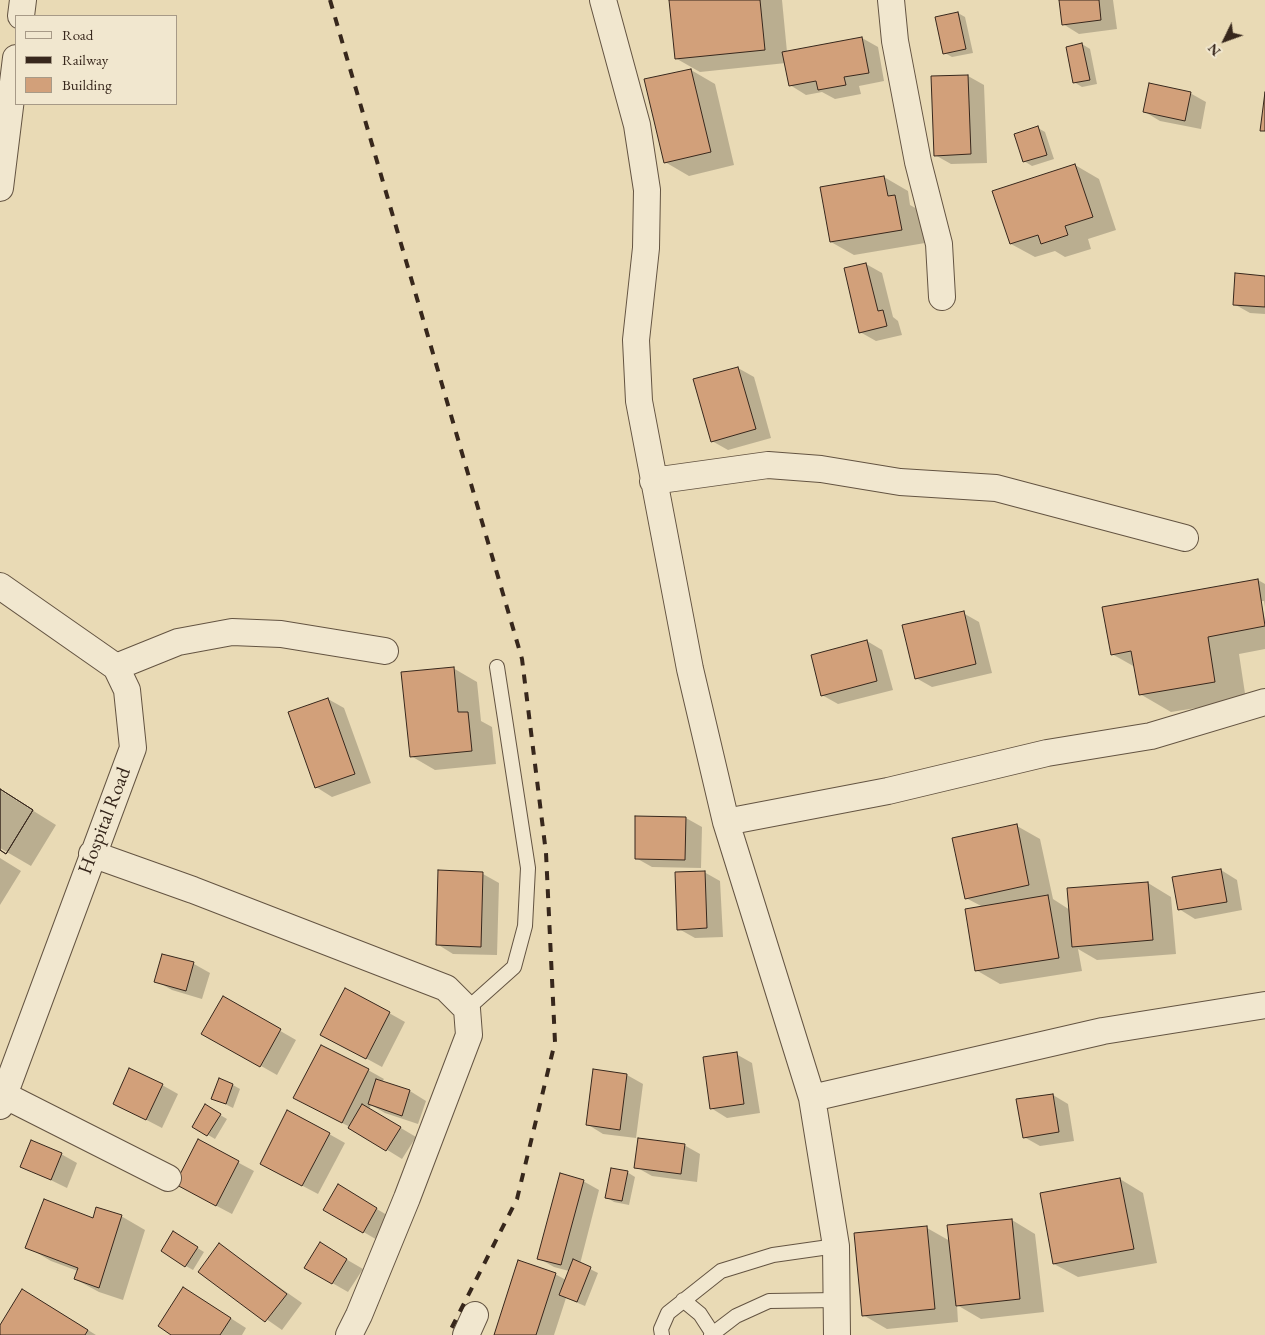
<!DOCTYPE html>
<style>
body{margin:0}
#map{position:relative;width:1265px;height:1335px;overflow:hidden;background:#e9dab5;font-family:"EB Garamond",serif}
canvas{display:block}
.legend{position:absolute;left:15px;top:15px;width:162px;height:90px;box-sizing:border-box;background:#f1e7cf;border:1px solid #a79a87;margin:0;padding:6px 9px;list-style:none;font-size:15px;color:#37271c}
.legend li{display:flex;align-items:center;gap:10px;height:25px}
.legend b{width:25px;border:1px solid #a79a87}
.north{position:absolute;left:1200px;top:15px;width:50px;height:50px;-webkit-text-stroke:4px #f1e7cf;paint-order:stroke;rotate:228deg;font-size:14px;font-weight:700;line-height:20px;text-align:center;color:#37271c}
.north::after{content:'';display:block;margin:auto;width:18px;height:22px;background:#37271c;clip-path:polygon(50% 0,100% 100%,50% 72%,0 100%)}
</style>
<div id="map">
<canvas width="1265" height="1335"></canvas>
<ul class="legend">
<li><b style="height:6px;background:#f1e7cf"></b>Road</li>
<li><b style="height:6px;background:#37271c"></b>Railway</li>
<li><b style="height:14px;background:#d2a07a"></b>Building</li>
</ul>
<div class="north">N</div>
</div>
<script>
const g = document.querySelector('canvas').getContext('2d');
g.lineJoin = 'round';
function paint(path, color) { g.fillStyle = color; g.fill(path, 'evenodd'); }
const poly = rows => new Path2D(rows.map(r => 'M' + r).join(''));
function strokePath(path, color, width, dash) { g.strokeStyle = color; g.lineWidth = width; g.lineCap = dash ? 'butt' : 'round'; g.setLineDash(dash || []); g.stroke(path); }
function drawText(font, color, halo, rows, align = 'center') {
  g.font = font + ' "EB Garamond",serif'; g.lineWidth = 4.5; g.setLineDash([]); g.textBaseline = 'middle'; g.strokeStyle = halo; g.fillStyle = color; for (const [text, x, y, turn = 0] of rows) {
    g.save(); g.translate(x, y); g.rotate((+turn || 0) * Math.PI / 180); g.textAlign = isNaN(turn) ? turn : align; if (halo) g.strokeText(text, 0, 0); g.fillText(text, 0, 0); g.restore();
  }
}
paint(poly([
 [670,0,782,0,787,52,862,38,878,47,884,81,859,86,861,94,835,99,822,92,806,95,790,85,786,63,700,72,677,59],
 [1060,0,1113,0,1117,29,1079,34,1063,24],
 [958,13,965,17,973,53,952,57,945,53],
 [1082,44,1090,49,1097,84,1082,87,1074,82],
 [691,70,715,84,734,165,689,176,665,162],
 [968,76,984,85,987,163,951,164,935,155],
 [1190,93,1206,102,1201,129,1160,121,1145,112],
 [1038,128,1045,132,1054,159,1032,166,1024,161],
 [1075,165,1099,179,1116,230,1088,239,1091,249,1065,257,1055,251,1035,257,1011,244],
 [884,177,908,191,910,205,919,210,925,243,854,255,831,242],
 [866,264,882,273,893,317,898,321,902,335,876,341,860,332],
 [1265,277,1265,314,1250,313,1234,304],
 [738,368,754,377,771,438,728,450,712,441],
 [1258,580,1265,584,1265,607,1264,601,1261,601,1265,620,1265,649,1239,654,1246,700,1171,712,1140,694,1135,667,1112,654],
 [963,613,979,622,992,673,932,687,916,678],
 [867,641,882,650,893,690,838,704,822,695],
 [453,668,477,682,481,721,492,727,496,764,435,770,411,756],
 [328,699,344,708,371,783,332,797,316,787],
 [0,790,56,825,31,866,0,848],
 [686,818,702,827,701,868,652,867,636,858],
 [1017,826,1040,839,1053,899,1070,910,1148,883,1171,897,1176,954,1097,960,1078,949,1082,971,1000,984,976,970,983,907,966,898],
 [0,858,21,871,0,905],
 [1221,870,1237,880,1242,910,1195,919,1179,909],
 [439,872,483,874,499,883,497,955,453,954,437,944],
 [704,872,720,881,723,937,695,938,679,929],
 [163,955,194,964,210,973,202,999,172,990,156,981],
 [223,998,296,1040,277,1075,203,1033],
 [389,1013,405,1022,382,1067,338,1043],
 [736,1054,752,1063,760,1113,727,1118,711,1108],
 [368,1070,384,1079,382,1082,410,1091,426,1101,418,1124,385,1113,371,1105,369,1109,416,1137,402,1159,350,1127,311,1107],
 [594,1071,627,1075,643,1084,636,1138,603,1134,587,1124],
 [162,1085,178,1094,162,1128,114,1103],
 [233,1085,240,1089,233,1108,213,1098],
 [1053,1095,1068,1104,1074,1141,1040,1146,1024,1137],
 [205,1106,227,1119,215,1139,193,1126],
 [329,1134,345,1143,318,1194,261,1164],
 [198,1141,254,1171,232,1214,192,1193],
 [684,1145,700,1154,697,1182,652,1176,636,1167],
 [61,1154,77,1163,67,1188,22,1166],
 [627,1172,635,1177,629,1205,614,1202,606,1197],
 [1120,1179,1143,1193,1157,1263,1078,1277,1054,1264],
 [583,1181,599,1190,580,1264,598,1273,585,1306,566,1298,554,1335,495,1335,555,1274,566,1280,569,1271,554,1267,538,1258],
 [338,1186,392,1218,379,1241,324,1209],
 [121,1216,145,1230,123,1300,99,1292,75,1279,78,1271,51,1261,27,1247,94,1219],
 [1012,1220,1035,1234,1044,1312,981,1319,957,1305,958,1322,887,1329,863,1315,927,1228,950,1241],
 [173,1233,204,1252,193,1270,186,1266],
 [320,1244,363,1269,348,1292,306,1268],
 [219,1245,302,1303,282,1330,199,1272],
 [199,1298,246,1328,242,1335,173,1335],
 [46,1304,96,1335,0,1335,0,1327]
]), '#0003');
const building = poly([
 [669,0,760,0,765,50,675,59,669,0],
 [1059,0,1099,0,1101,20,1062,25,1059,0],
 [958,12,966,49,943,54,935,17,958,12],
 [862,37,869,73,844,77,846,85,818,90,816,81,789,86,782,52,862,37],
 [1082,43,1090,80,1073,83,1066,47,1082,43],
 [691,69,711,152,664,163,644,79,691,69],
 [968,75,971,154,934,156,931,76,968,75],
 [1149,83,1191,92,1185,121,1143,112,1149,83],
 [1265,92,1265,131,1260,131,1265,92],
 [1038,126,1047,155,1023,162,1014,134,1038,126],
 [1075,164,1093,217,1065,226,1068,235,1041,244,1038,235,1010,244,992,191,1075,164],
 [884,176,888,196,895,195,902,230,830,242,820,187,884,176],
 [866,263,878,311,883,310,887,326,859,333,844,268,866,263],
 [1235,273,1265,276,1265,307,1233,305,1235,273],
 [738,367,756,429,711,442,693,379,738,367],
 [1258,579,1265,626,1208,637,1215,682,1139,695,1131,651,1111,655,1102,607,1258,579],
 [964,611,976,664,915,679,902,625,964,611],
 [867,640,877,681,821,696,811,655,867,640],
 [454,667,458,712,468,712,472,751,410,757,401,672,454,667],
 [328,698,355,774,315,788,288,712,328,698],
 [0,789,33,810,6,854,0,850,0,789],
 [0,789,33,810,6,854,0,850,0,789],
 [635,816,686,817,685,860,635,859,635,816],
 [1017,824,1029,885,965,899,952,838,1017,824],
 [1221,869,1227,902,1178,910,1172,877,1221,869],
 [438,870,483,872,481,947,436,945,438,870],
 [705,871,707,928,677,930,675,872,705,871],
 [1148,882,1153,940,1072,947,1067,888,1148,882],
 [1048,895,1059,958,975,971,965,909,1048,895],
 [162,954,194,962,186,991,154,982,162,954],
 [345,988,390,1012,366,1059,320,1035,345,988],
 [223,996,281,1029,260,1067,201,1034,223,996],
 [321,1045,369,1069,342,1123,293,1098,321,1045],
 [737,1052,744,1104,710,1109,703,1057,737,1052],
 [129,1068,163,1084,146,1120,113,1104,129,1068],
 [593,1069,627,1074,620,1130,586,1125,593,1069],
 [219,1078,233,1084,226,1104,211,1099,219,1078],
 [376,1079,410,1090,402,1116,368,1104,376,1079],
 [1053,1094,1059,1132,1023,1138,1016,1099,1053,1094],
 [205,1104,221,1114,207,1136,192,1127,205,1104],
 [362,1104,401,1127,386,1151,348,1128,362,1104],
 [287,1110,330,1133,302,1186,260,1164,287,1110],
 [638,1138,685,1144,681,1174,634,1168,638,1138],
 [198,1139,239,1161,216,1206,175,1184,198,1139],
 [31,1140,62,1153,51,1180,20,1167,31,1140],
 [611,1168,628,1171,622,1201,605,1198,611,1168],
 [560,1173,584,1180,561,1265,537,1259,560,1173],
 [1120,1178,1134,1249,1053,1264,1040,1193,1120,1178],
 [338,1184,377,1208,363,1233,323,1210,338,1184],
 [44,1199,93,1218,96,1207,122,1215,99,1288,74,1279,78,1268,25,1248,44,1199],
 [1012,1219,1020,1299,956,1306,947,1225,1012,1219],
 [927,1226,935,1309,862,1316,854,1233,927,1226],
 [173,1231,198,1247,185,1267,161,1251,173,1231],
 [320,1242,347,1259,332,1284,304,1268,320,1242],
 [219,1243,287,1294,265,1322,198,1272,219,1243],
 [573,1259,591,1267,577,1302,559,1295,573,1259],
 [518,1260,556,1273,536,1335,494,1335,518,1260],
 [183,1287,231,1318,220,1335,171,1335,158,1326,183,1287],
 [22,1289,88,1330,85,1335,0,1335,0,1325,22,1289]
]);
paint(building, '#d2a07a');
strokePath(building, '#37271c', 1);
const lane = poly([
 [467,1009,514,967,525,926,528,868,497,667],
 [683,1300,700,1314,713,1334],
 [662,1335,661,1329,668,1313,721,1271,773,1255,836,1246],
 [711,1335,736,1316,769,1301,837,1300]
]);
const street = poly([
 [603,0,637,125,647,190,646,248,636,340,639,401,690,669,726,822,812,1098,836,1246,837,1335],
 [891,0,895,41,918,162,939,244,942,297],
 [21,16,23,0],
 [0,188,16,58],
 [653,481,768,465,821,469,900,482,996,488,1185,538],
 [0,586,116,667,127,690,133,748,0,1106],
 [116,667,178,642,232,632,281,634,385,651],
 [726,822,888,791,1047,753,1151,736,1265,702],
 [92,854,193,890,446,988,467,1009,469,1035,407,1198,359,1315,349,1335],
 [4,1095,168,1178],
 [812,1098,1103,1031,1265,1005],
 [466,1335,475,1315]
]);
strokePath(lane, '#645442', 16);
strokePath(street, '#645442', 28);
strokePath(lane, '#f1e7cf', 14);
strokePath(street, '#f1e7cf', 26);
strokePath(poly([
 [330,0,522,659,546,853,555,1042,517,1199,448,1335]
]), '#37271c', 4, [9, 9]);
drawText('20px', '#37271c', '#f1e7cf', [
 ["Hospital Road",105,821,-69]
]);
</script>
